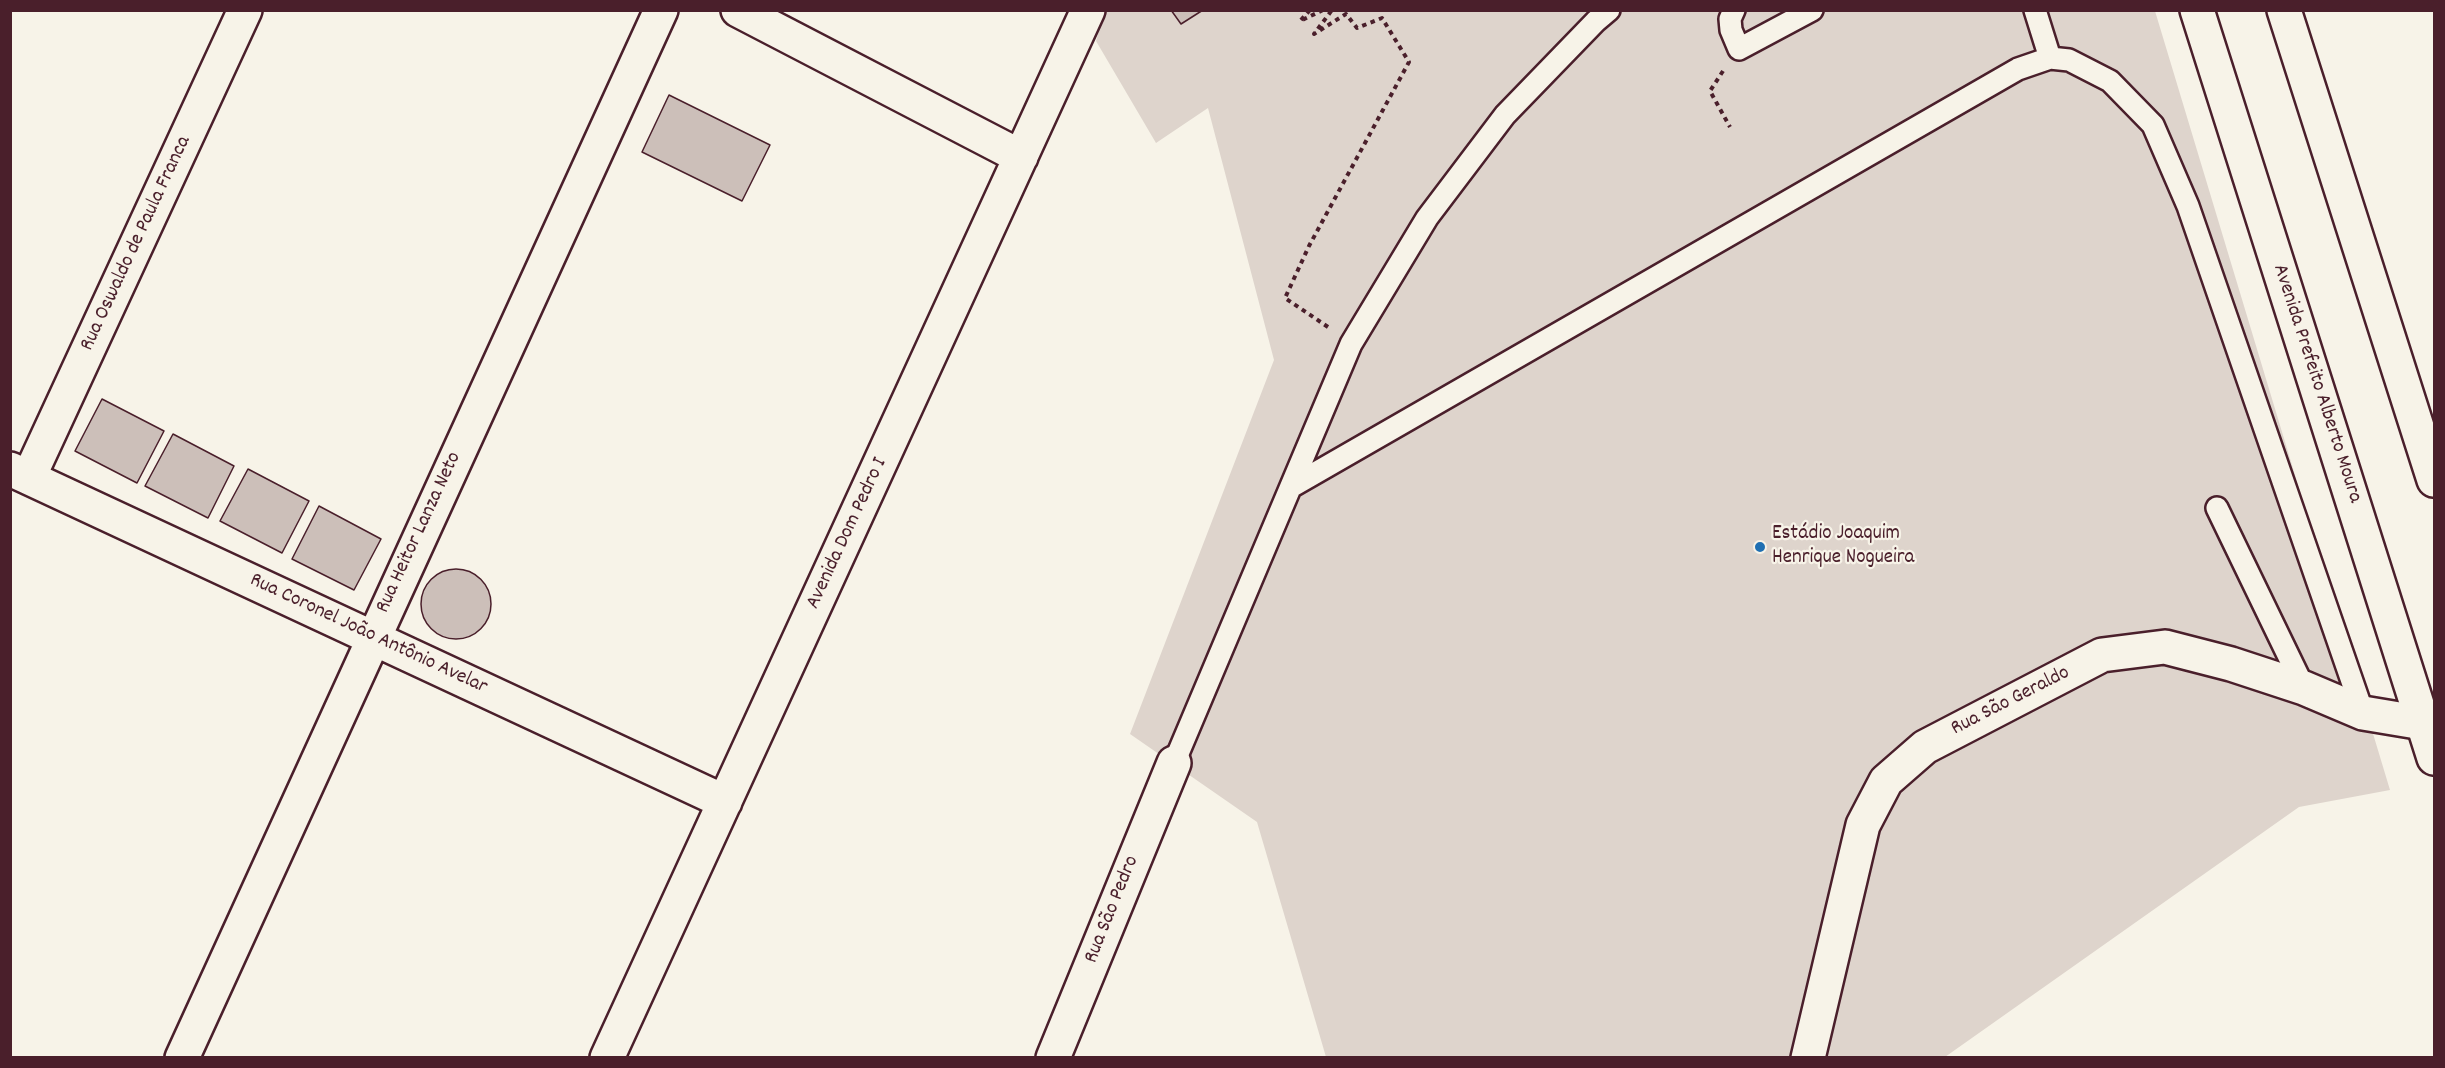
<!DOCTYPE html>
<meta charset="utf-8">
<style>
body{margin:0}
#map{position:relative;width:2445px;height:1068px;overflow:hidden;background:#f7f3e8;font-family:Dekko,sans-serif}
canvas{display:block}
.frame{position:absolute;inset:0;border:12px solid #4a1f2b;pointer-events:none}
</style>
<div id="map">
<canvas width="2445" height="1068"></canvas>
<div class="frame"></div>
</div>
<script>
const g = document.querySelector('canvas').getContext('2d');
g.lineJoin = 'round';
function paint(path, color) { g.fillStyle = color; g.fill(path, 'evenodd'); }
const poly = rows => new Path2D(rows.map(r => 'M' + r).join(''));
function strokePath(path, color, width, dash) { g.strokeStyle = color; g.lineWidth = width; g.lineCap = dash ? 'butt' : 'round'; g.setLineDash(dash || []); g.stroke(path); }
function drawText(font, color, halo, rows, align = 'center') {
  g.font = font + ' Dekko,sans-serif'; g.lineWidth = 4.5; g.setLineDash([]); g.textBaseline = 'middle'; g.strokeStyle = halo; g.fillStyle = color; for (const [text, x, y, turn = 0] of rows) {
    g.save(); g.translate(x, y); g.rotate((+turn || 0) * Math.PI / 180); g.textAlign = isNaN(turn) ? turn : align; if (halo) g.strokeText(text, 0, 0); g.fillText(text, 0, 0); g.restore();
  }
}
paint(poly([
 [1105,10,2155,11,2390,790,2299,807,1945,1057,1326,1057,1257,822,1130,734,1274,360,1208,108,1156,143,1096,41]
]), '#ded4cc');
const building = poly([
 [1171,10,1203,10,1181,24,1171,10],
 [669,95,770,145,742,201,642,152,669,95],
 [102,399,164,431,137,483,75,451,102,399],
 [173,434,234,466,208,518,145,486,173,434],
 [248,469,309,501,282,553,220,521,248,469],
 [319,506,381,539,354,590,292,559,319,506],
 '421 604a35 35 0 1 1 70 0a35 35 0 1 1-70 0Z'
]);
paint(building, '#ccbfb9');
strokePath(building, '#4a1f2b', 1.5);
const lane = poly([
 [1734,10,1730,19,1731,30,1739,49,1812,10],
 [2035,10,2050,58],
 [1291,487,2018,69,2050,58,2069,60,2110,81,2153,125,2188,206,2363,713],
 [2217,508,2304,688],
 [1174,763,1351,344,1427,218,1505,115,1596,21,1609,10]
]);
const street = poly([
 [738,10,1021,157],
 [10,469,725,802],
 [29,477,245,10],
 [182,1058,661,10],
 [607,1058,1088,10],
 [1053,1058,1174,763],
 [1808,1058,1863,825,1886,781,1925,747,2102,655,2165,647,2231,664,2304,688,2363,713,2423,723,2434,723]
]);
const highway = poly([
 [2197,10,2434,758],
 [2284,10,2434,480]
]);
strokePath(lane, '#4a1f2b', 26);
strokePath(street, '#4a1f2b', 38);
strokePath(highway, '#4a1f2b', 38);
strokePath(poly([
 [1287,10,1288,10],
 [1310,10,1300,21,1323,10],
 [1723,71,1710,91,1730,127],
 [1328,327,1285,298,1309,246,1409,62,1382,18,1357,28,1346,14,1314,34,1332,10]
]), '#4a1f2b', 4, [4.5, 4.5]);
strokePath(lane, '#f7f3e8', 21);
strokePath(street, '#f7f3e8', 33);
strokePath(highway, '#f7f3e8', 33);
for (const [x, y, r, color] of [
 [1760,547,6,"#1f6fb2"]
]) { const dot = new Path2D(); dot.arc(x, y, r, 0, 2 * Math.PI); g.fillStyle = color; g.fill(dot); strokePath(dot, '#f7f3e8', 2); }
drawText('21px', '#4a1f2b', '#f7f3e8', [
 ["Rua Oswaldo de Paula Franca",137,244,-65],
 ["Avenida Prefeito Alberto Moura",2316,384,72],
 ["Rua Heitor Lanza Neto",420,533,-65],
 ["Avenida Dom Pedro I",848,534,-65],
 ["Rua Coronel João Antônio Avelar",368,635,25],
 ["Rua São Geraldo",2011,702,-27],
 ["Rua São Pedro",1113,910,-68]
]);
drawText('21px', '#4a1f2b', '#f7f3e8', [
 ["Estádio Joaquim",1772,535],
 ["Henrique Nogueira",1772,559]
], 'left');
</script>
